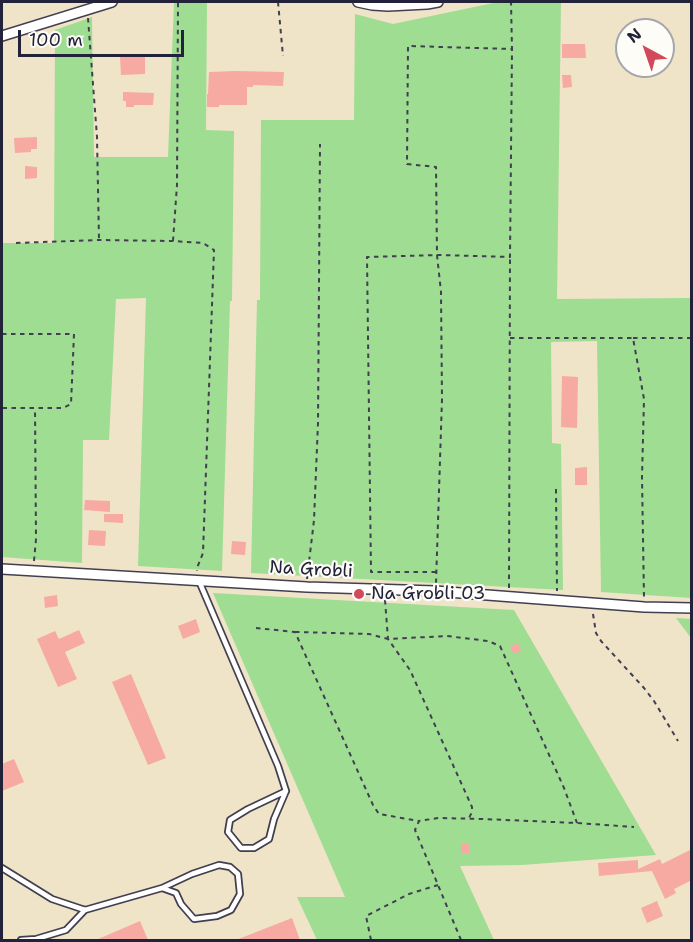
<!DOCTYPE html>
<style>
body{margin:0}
#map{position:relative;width:693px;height:942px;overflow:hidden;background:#efe4c8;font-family:"Shantell Sans",sans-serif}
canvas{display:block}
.frame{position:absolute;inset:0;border:3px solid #22223b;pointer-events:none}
.north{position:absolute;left:615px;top:18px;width:60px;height:60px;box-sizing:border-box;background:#fdfcf7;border:2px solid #a5a5ac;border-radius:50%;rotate:320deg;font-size:16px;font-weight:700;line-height:24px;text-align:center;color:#22223b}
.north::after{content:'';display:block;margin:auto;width:21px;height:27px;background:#d1495b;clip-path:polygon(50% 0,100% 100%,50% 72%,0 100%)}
.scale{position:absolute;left:18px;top:30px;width:166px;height:27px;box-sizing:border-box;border:3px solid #22223b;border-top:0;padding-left:8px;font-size:18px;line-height:21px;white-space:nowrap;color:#22223b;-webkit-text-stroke:4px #fdfcf7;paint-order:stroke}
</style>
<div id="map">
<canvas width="693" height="942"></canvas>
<div class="frame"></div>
<div class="north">N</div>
<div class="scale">100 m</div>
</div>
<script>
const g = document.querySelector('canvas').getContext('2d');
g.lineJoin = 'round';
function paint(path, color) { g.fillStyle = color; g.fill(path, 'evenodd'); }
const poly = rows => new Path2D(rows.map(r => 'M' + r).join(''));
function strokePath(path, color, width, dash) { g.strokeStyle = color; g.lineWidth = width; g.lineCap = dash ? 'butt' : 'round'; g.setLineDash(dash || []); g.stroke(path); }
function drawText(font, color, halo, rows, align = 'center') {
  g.font = font + ' "Shantell Sans",sans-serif'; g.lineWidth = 4.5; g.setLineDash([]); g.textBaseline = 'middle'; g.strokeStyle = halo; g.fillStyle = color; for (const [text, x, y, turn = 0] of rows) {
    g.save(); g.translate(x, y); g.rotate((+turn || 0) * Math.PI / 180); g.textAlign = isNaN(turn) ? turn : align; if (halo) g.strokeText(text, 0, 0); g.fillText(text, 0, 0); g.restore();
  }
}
paint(poly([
 [174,2,207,2,206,130,234,131,232,301,230,301,222,571,138,566,146,298,116,299,109,440,83,440,82,563,2,557,2,243,54,243,55,30,92,17,94,157,168,157],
 [498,2,561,2,557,299,691,298,691,598,601,592,597,341,551,342,552,443,561,444,563,590,251,573,257,300,260,300,261,120,354,120,355,14,393,24],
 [213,593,514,610,656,855,522,865,460,866,494,940,317,940,297,897,345,897],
 [676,618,691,619,691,638]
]), '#9fdd92');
paint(poly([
 [562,44,585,44,586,58,562,58],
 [120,57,145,57,145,74,121,75],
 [235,71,284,72,283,86,253,85,253,87,247,87,247,105,219,105,219,107,207,107,207,94,208,94,209,72],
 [562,75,571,75,572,87,563,88],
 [123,92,154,93,153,105,134,105,134,107,126,107,126,101,123,101],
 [37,137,37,149,31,149,31,152,15,153,14,138],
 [25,166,37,167,37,178,25,179],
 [562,376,578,377,577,428,561,427],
 [587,467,587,485,575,485,575,468],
 [85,500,110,501,110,512,84,510],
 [104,514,123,514,123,523,104,522],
 [89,530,106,531,105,546,88,545],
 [232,541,246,542,245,555,231,554],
 [57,595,58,606,45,608,44,597],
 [196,619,200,632,183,639,178,626],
 [79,630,85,643,65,652,77,679,58,687,37,639,55,631,59,639],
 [518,643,521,651,514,654,510,646],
 [131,674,166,758,148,765,112,682],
 [14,759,24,782,2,791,2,764],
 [461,844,469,844,469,853,461,853],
 [692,849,692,880,674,889,676,893,665,899,652,871,599,876,598,863,638,860,638,869,660,859,662,864],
 [657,901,663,916,647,923,641,908],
 [292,918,300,940,236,940],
 [140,921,148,940,96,940]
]), '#f6aaa2');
const lane = poly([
 [199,581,278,766,286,791,274,819,269,839,254,848,241,848,228,832,230,820,248,809,286,791],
 [2,868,52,899,85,910,162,888,192,874,219,865,230,867,238,874,240,894,231,910,217,916,194,919,181,904,176,893,162,888],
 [21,940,36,939,66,930,85,910]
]);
const street = poly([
 [358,2,372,5,388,6,427,4,438,2],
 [2,36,112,2],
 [2,569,307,587,435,591,644,607,692,608]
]);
strokePath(lane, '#413f50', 8);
strokePath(street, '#413f50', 12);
strokePath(poly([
 [278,2,283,56],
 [88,18,97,137,99,240],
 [173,241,177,185,178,2],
 [16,243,99,240,173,241,203,243,214,250,203,553,197,568,197,571],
 [2,334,74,334,71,404,63,408,2,408],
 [510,338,633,338,644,399,642,477,644,598],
 [633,338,692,338],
 [556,489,557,591],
 [34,561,36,539,35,408],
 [436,572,371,572,367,257,437,255,510,257,512,49],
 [307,579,314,520,318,423,320,144],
 [436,583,442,399,441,292,437,255,436,167,407,164,408,46,512,49,511,2],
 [509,588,510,258],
 [385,600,388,639,410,670,472,807,472,812,469,818],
 [593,614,596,633,601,641,644,688,654,701,678,741],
 [256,628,295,632,373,805,379,814,419,821],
 [295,632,369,634,388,639,447,636,488,641,500,646,564,788,577,823],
 [371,940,366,916,409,894,438,885],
 [461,940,415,830,419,821,438,818,483,819,577,823,634,827]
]), '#413f50', 2, [4.5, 4.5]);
strokePath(lane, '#fff', 4.5);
strokePath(street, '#fff', 9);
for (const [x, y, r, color] of [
 [359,594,6,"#d1495b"]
]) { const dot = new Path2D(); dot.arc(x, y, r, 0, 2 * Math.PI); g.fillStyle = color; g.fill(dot); strokePath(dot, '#fdfcf7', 2); }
drawText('18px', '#22223b', '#fdfcf7', [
 ["Na Grobli",311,570,3]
]);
drawText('18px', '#22223b', '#fdfcf7', [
 ["Na Grobli 03",371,594]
], 'left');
</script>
